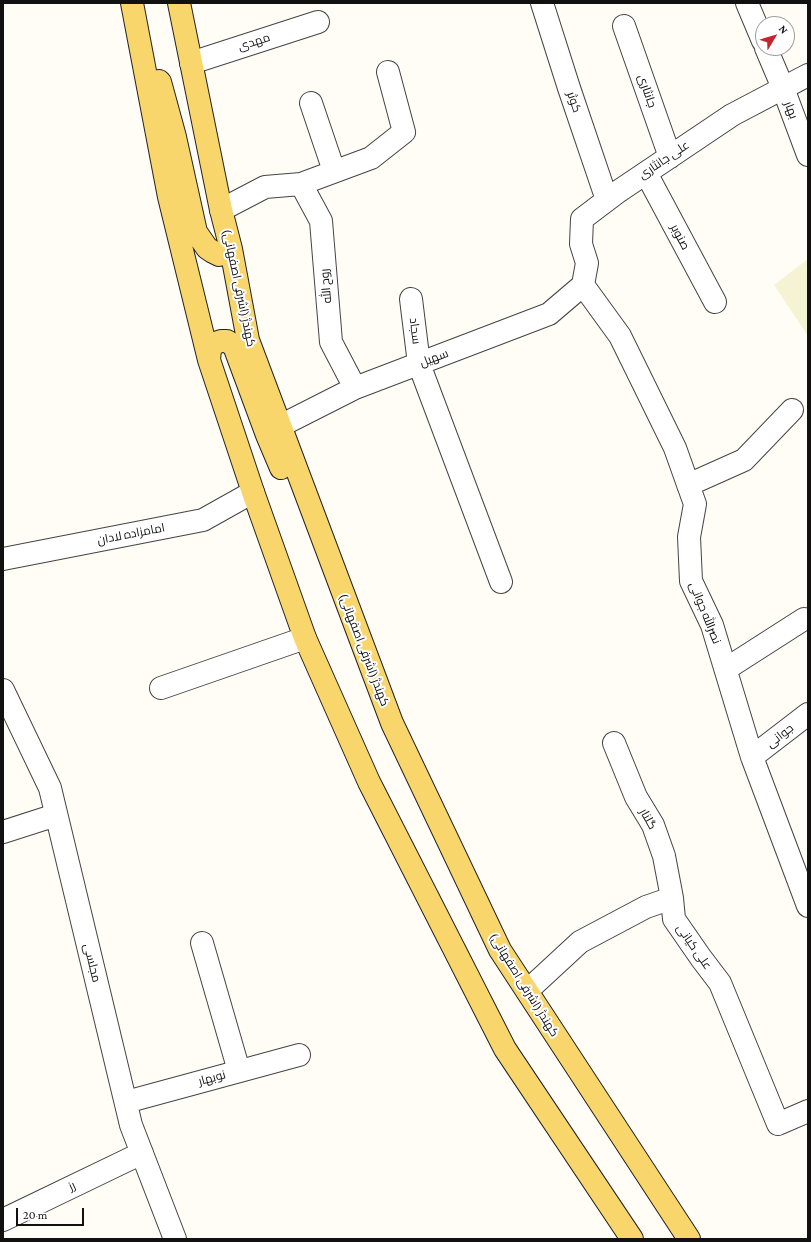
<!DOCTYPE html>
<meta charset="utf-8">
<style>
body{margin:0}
#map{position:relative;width:811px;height:1242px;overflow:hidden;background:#fffdf5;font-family:"Crimson Pro",serif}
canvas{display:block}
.frame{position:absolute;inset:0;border:4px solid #111;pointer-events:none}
.north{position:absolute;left:755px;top:16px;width:40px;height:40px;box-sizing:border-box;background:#fff;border:1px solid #a0a0a0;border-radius:50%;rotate:52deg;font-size:11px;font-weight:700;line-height:16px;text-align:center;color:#111}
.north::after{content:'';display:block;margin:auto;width:14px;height:18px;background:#c4262e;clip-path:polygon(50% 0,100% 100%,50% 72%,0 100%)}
.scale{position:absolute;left:16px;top:1208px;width:68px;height:18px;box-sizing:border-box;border:2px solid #111;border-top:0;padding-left:5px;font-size:12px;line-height:14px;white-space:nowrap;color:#111;-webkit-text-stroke:3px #fff;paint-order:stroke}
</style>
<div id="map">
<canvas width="811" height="1242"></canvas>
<div class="frame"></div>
<div class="north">N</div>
<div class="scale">20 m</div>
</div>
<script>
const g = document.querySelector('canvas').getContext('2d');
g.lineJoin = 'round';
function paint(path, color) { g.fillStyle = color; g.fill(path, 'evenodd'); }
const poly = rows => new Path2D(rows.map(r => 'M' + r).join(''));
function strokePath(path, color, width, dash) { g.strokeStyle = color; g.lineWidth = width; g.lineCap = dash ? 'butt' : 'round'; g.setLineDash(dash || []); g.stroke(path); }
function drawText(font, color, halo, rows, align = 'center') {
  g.font = font + ' "Crimson Pro",Cairo,serif'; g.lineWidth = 4; g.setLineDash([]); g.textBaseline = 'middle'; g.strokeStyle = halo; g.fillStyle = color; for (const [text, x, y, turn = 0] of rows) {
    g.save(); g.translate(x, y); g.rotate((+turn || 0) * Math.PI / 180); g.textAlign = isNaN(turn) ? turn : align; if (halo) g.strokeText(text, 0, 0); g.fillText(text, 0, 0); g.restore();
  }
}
paint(poly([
 [808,259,808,336,774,285]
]), '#f6f3d4');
const minor = poly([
 [542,3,569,88,607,200],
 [747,3,763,41],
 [624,26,670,157],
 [766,48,783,88,808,155],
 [191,63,318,22],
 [311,103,334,171],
 [646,173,715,302],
 [301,184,321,221,331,342,355,388],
 [221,210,265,187,301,184,371,158,404,132,388,72],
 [583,285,620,336,675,448,695,504,689,537,691,581,712,625,752,757,808,906],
 [583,285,587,263,581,244,582,219,619,191,732,115,808,75],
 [411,299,419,364,501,582],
 [280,426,355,388,549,314,583,285],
 [688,485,744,460,792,410],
 [3,559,203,520,253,492],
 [726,669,804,619],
 [161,688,305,638],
 [3,690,50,788,131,1125,175,1239],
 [614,743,636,797,653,825,664,856,672,898],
 [752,757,808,714],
 [3,832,56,815],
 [202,943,239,1071],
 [527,991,580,942,646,907,672,898,674,919,701,958,720,983,778,1124,808,1111],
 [126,1102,299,1055],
 [3,1220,142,1153]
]);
const primary = poly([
 [132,3,169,197,209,360,253,492,305,638,369,782,505,1049,632,1239],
 [179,3,221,210,231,249,248,340,392,723,500,950,689,1239],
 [159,81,160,82,175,137,196,232,207,248,213,252,219,255,226,253,231,249],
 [209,360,210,350,213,344,221,341,227,341,234,346,267,435,281,468]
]);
strokePath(minor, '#444', 24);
strokePath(primary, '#222', 24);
strokePath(minor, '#fff', 22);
strokePath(primary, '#f9d66b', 22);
drawText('12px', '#111', '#fff', [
 ["مهدی",254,42,-18],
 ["جانثاری",647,91,71],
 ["کوثر",574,102,71],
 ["بهار",791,110,69],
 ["علی جانثاری",664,160,-34],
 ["صنوبر",680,237,62],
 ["روح الله",326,286,-95],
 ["کهندژ (اشرفی اصفهانی)",239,288,78],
 ["سجاد",415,331,83],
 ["سهیل",434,358,-21],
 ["امامزاده لادان",131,534,-11],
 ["نصرالله جوانی",705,613,68],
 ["کهندژ (اشرفی اصفهانی)",364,650,69],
 ["جوانی",780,736,-38],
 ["گلنار",648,819,61],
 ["علی کیانی",694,947,55],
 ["مجلسی",92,963,76],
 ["کهندژ (اشرفی اصفهانی)",524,985,58],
 ["نوبهار",212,1078,-15],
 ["رز",72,1186,-26]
]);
</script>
